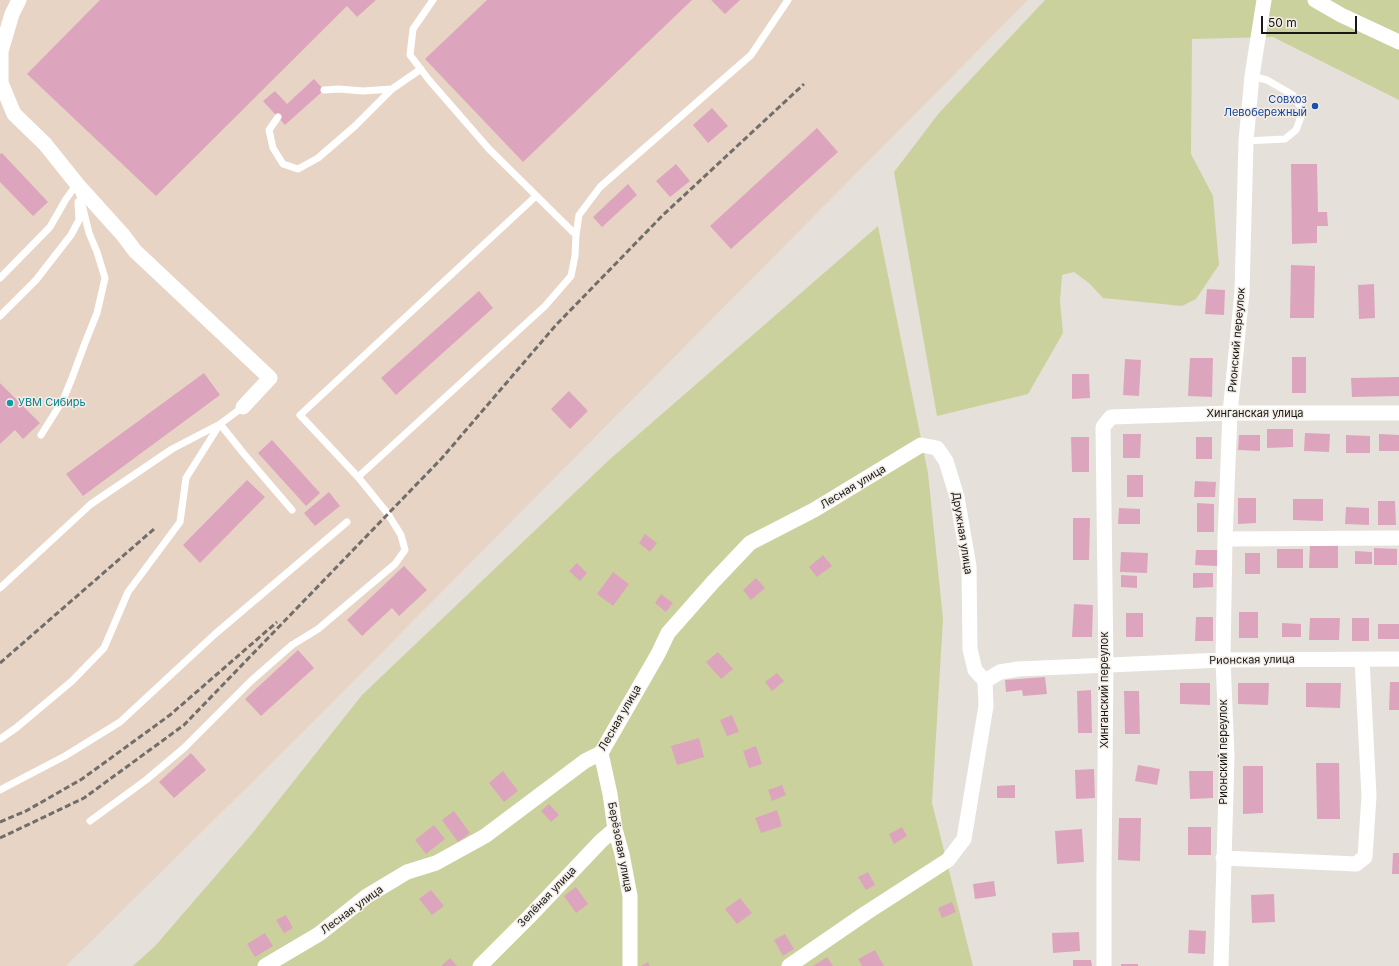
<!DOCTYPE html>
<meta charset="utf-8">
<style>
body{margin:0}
#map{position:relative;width:1399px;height:966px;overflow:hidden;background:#e6e0da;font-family:Inter,sans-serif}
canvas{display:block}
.scale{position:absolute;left:1261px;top:16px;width:96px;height:18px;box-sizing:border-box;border:2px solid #191715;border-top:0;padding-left:5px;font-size:12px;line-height:14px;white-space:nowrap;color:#191715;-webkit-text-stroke:3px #f3eee7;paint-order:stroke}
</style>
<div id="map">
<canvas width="1399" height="966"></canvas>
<div class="scale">50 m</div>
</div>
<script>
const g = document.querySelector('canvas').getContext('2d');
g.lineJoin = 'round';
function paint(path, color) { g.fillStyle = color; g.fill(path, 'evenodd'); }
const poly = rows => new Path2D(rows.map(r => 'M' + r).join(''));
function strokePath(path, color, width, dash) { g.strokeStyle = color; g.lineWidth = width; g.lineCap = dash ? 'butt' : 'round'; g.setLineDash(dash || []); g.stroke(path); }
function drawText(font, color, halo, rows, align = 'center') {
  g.font = font + ' Inter,sans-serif'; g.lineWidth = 3; g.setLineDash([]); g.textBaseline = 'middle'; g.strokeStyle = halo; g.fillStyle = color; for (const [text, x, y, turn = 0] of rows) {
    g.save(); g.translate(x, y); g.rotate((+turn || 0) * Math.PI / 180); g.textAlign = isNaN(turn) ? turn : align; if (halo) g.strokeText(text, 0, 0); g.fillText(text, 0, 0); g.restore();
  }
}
paint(poly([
 [0,0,1028,0,307,728,66,966,0,966]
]), '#e8d4c5');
paint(poly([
 [1045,0,1399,0,1399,100,1273,37,1192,39,1191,154,1213,196,1219,265,1196,299,1182,306,1103,298,1089,283,1074,272,1062,275,1060,301,1063,333,1028,394,937,416,894,172,939,113],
 [878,226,928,473,943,619,932,803,973,966,133,966,155,946,251,835,362,695,609,460]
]), '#cbd19d');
paint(poly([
 [100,0,376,0,357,17,347,6,156,196,27,74],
 [487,0,692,0,523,162,425,59],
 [711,0,740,0,725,14],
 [314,79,324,90,285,125,263,101,275,91,287,104],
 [712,108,728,126,708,143,693,125],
 [817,128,838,152,731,249,710,226],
 [2,153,48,202,33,216,0,182,0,154],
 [676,164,690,181,670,197,656,181],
 [1291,164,1317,164,1318,212,1327,212,1328,226,1317,226,1317,243,1292,244],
 [628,184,637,195,602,227,593,217],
 [1291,265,1315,266,1314,318,1290,318],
 [1374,284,1375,318,1359,319,1358,285],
 [1207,289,1225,290,1224,315,1205,314],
 [479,291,493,308,396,395,381,378],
 [1292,357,1306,357,1306,393,1292,393],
 [1190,358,1213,358,1212,397,1188,396],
 [1125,359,1141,360,1139,396,1123,395],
 [204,373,220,395,83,496,66,474],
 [1072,374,1089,374,1090,398,1072,399],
 [1399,377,1399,396,1352,397,1351,378],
 [0,383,40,423,23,439,15,430,0,444],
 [569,391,588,411,570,429,551,409],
 [1267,429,1293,429,1293,447,1267,448],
 [1305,433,1330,434,1329,452,1304,451],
 [1123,434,1141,434,1140,458,1123,458],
 [1379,434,1399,435,1399,451,1379,451],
 [1239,435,1260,435,1260,451,1238,450],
 [1346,435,1370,436,1370,453,1346,453],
 [1071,437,1089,437,1089,472,1072,472],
 [1196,437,1212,437,1212,459,1196,459],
 [272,440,320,493,306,506,258,453],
 [1127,475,1143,475,1143,497,1127,497],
 [247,480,265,497,200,563,183,545],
 [1195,481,1216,482,1215,497,1194,497],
 [329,492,340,506,315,526,304,513],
 [1238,498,1256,498,1256,523,1238,524],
 [1293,499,1323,499,1323,521,1293,520],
 [1378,501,1395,501,1396,525,1378,525],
 [1197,503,1214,504,1214,532,1197,532],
 [1346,507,1369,508,1369,525,1345,524],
 [1119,508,1140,509,1140,524,1118,524],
 [1073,518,1090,518,1089,560,1073,560],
 [645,534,657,543,650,552,639,543],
 [1310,545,1338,545,1338,568,1309,568],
 [1374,548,1397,549,1397,565,1374,565],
 [1277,549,1303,549,1303,568,1277,568],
 [1196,550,1217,550,1217,566,1195,565],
 [1355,551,1372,552,1372,564,1355,564],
 [1121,552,1148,553,1147,573,1120,572],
 [1245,553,1260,553,1260,574,1245,574],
 [823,555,832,566,817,577,809,567],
 [577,563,587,573,580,581,569,571],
 [404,566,427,590,399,616,392,608,362,636,347,620],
 [613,572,629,584,613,606,597,594],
 [1193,573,1213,573,1213,587,1193,588],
 [1121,575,1137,576,1137,588,1121,587],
 [756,578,765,588,751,600,743,590],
 [661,594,673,603,666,612,655,603],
 [1074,604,1093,605,1092,637,1072,637],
 [1239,612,1258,612,1258,638,1239,638],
 [1126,613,1143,613,1143,637,1126,637],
 [1196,617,1213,617,1213,641,1195,641],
 [1310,618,1340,618,1339,640,1309,640],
 [1352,618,1369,618,1369,641,1352,641],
 [1282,623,1301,624,1301,637,1282,637],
 [1378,624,1399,624,1399,639,1378,639],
 [298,650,314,668,261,716,245,699],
 [718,652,733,669,721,679,706,662],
 [777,673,784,681,772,691,765,682],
 [1045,677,1047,694,1023,696,1022,690,1006,692,1005,680],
 [1390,682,1399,682,1399,710,1389,710],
 [1180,683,1210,683,1210,705,1180,704],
 [1238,683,1269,683,1268,705,1238,704],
 [1306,683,1341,683,1340,708,1306,707],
 [1091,690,1092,733,1078,733,1077,691],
 [1124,691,1139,691,1140,734,1125,734],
 [732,715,739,732,727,736,720,720],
 [699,738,704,757,677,765,671,746],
 [756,746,762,764,749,768,743,751],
 [191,753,206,770,174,798,159,782],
 [1316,763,1339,763,1340,819,1317,819],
 [1138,765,1160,769,1157,785,1135,781],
 [1243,766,1263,766,1263,813,1243,814],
 [1094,769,1095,798,1076,799,1075,770],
 [503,771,518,791,504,802,489,783],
 [1189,771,1213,771,1213,798,1190,799],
 [782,785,786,795,772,801,768,790],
 [1015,785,1015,798,997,798,997,786],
 [549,804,559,815,551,822,541,811],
 [777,810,782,826,761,833,755,818],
 [454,811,470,833,458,842,442,820],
 [1119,818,1141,818,1140,861,1118,860],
 [434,825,445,839,426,854,415,840],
 [902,827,907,836,894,844,889,834],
 [1188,827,1211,827,1211,855,1188,855],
 [1082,829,1084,862,1057,864,1055,831],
 [1393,853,1399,853,1399,874,1392,874],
 [868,872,875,885,866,890,858,877],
 [994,881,996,896,975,899,973,884],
 [576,887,588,904,576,913,564,896],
 [431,890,444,906,432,915,419,899],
 [1274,894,1275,922,1252,923,1251,895],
 [740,898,752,913,737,924,725,909],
 [952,902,956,912,942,918,938,908],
 [286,915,293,928,284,933,276,920],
 [1189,930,1206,931,1205,954,1188,953],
 [1079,932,1080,951,1053,953,1052,933],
 [265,933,273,946,255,957,247,944],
 [785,934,794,949,783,956,774,940],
 [875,950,884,966,862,966,858,959],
 [827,957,833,966,813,966],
 [450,958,457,966,441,966],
 [1073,960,1091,960,1092,966,1073,966],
 [648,962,650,966,641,966],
 [1121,964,1138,964,1138,966,1121,966]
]), '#dda5bd');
strokePath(poly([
 [433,0,413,29,410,55,429,80,489,149,576,235],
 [324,90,339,89,363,91,392,89],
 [278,117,269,130,273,148,283,164,298,169,318,158,355,126,392,89,421,69],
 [1246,141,1285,139,1296,130,1303,111,1293,95,1267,80,1252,76],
 [0,278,50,227,66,199,77,184],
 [0,316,36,280,71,235,79,220,78,202],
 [243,407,220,424,244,454,292,510],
 [41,435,63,400,72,378,85,343,97,313,105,278,97,252,89,233,79,192],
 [358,477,545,306,571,276,575,256,576,235,579,215,600,187,751,55,788,0],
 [0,588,91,504,172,449,220,424],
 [0,739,16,728,72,681,104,648,128,592,180,522,186,478,220,424],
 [0,790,65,756,120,722,215,634,347,522],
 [90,821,146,780,184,748,251,681,292,645,318,629,395,564,405,550,401,535,388,514,358,477,300,415,536,196]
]), '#fff', 7);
strokePath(poly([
 [19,0,12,14,1,51,1,83,14,114,45,144,77,184,123,235,135,251,270,378,243,407],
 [1315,0,1341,15,1399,42],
 [1225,539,1399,538],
 [601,753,610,794,615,829,622,854,630,896,630,966],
 [1223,858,1356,864,1365,857,1369,796,1362,659],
 [265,966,319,934,367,896,407,872,436,863,485,836,585,761,601,753,658,654,668,633,713,582,750,543,814,510,921,445,937,448,946,461,957,497,969,566,970,649,975,670,985,681],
 [480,966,528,918,601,841,615,829],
 [789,966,866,913,948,860,964,839,986,706,985,681,1000,672,1018,669,1223,660,1399,659],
 [1104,966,1104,874,1106,664,1103,427,1111,417,1230,413,1399,413],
 [1221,966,1227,756,1223,660,1225,539,1230,413,1242,292,1246,141,1252,76,1264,0]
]), '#fff', 15);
strokePath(poly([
 [0,663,154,529],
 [0,822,26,811,82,779,170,715,277,622],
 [0,838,84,798,184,725,442,458,556,325,663,215,804,84]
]), '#716e6a', 3, [6, 3]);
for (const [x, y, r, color] of [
 [1315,106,4,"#1a4fb4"],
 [10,403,4,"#0f9aa8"]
]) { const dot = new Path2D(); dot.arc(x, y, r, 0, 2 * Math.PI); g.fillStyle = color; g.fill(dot); strokePath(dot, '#f3eee7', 1.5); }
drawText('11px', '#164399', '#f3eee7', [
 ["Совхоз",1307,100],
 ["Левобережный",1307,113]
], 'right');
drawText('11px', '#191715', '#f3eee7', [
 ["Рионский переулок",1237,340,-85],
 ["Хинганская улица",1255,414],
 ["Лесная улица",853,487,-31],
 ["Дружная улица",962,533,81],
 ["Рионская улица",1252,660,-1],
 ["Хинганский переулок",1105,690,-90],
 ["Лесная улица",620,718,-60],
 ["Рионский переулок",1224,752,-90],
 ["Берёзовая улица",620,847,79],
 ["Зелёная улица",547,897,-46],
 ["Лесная улица",352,910,-36]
]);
drawText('11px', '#0d838f', '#f3eee7', [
 ["УВМ Сибирь",18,403]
], 'left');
</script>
